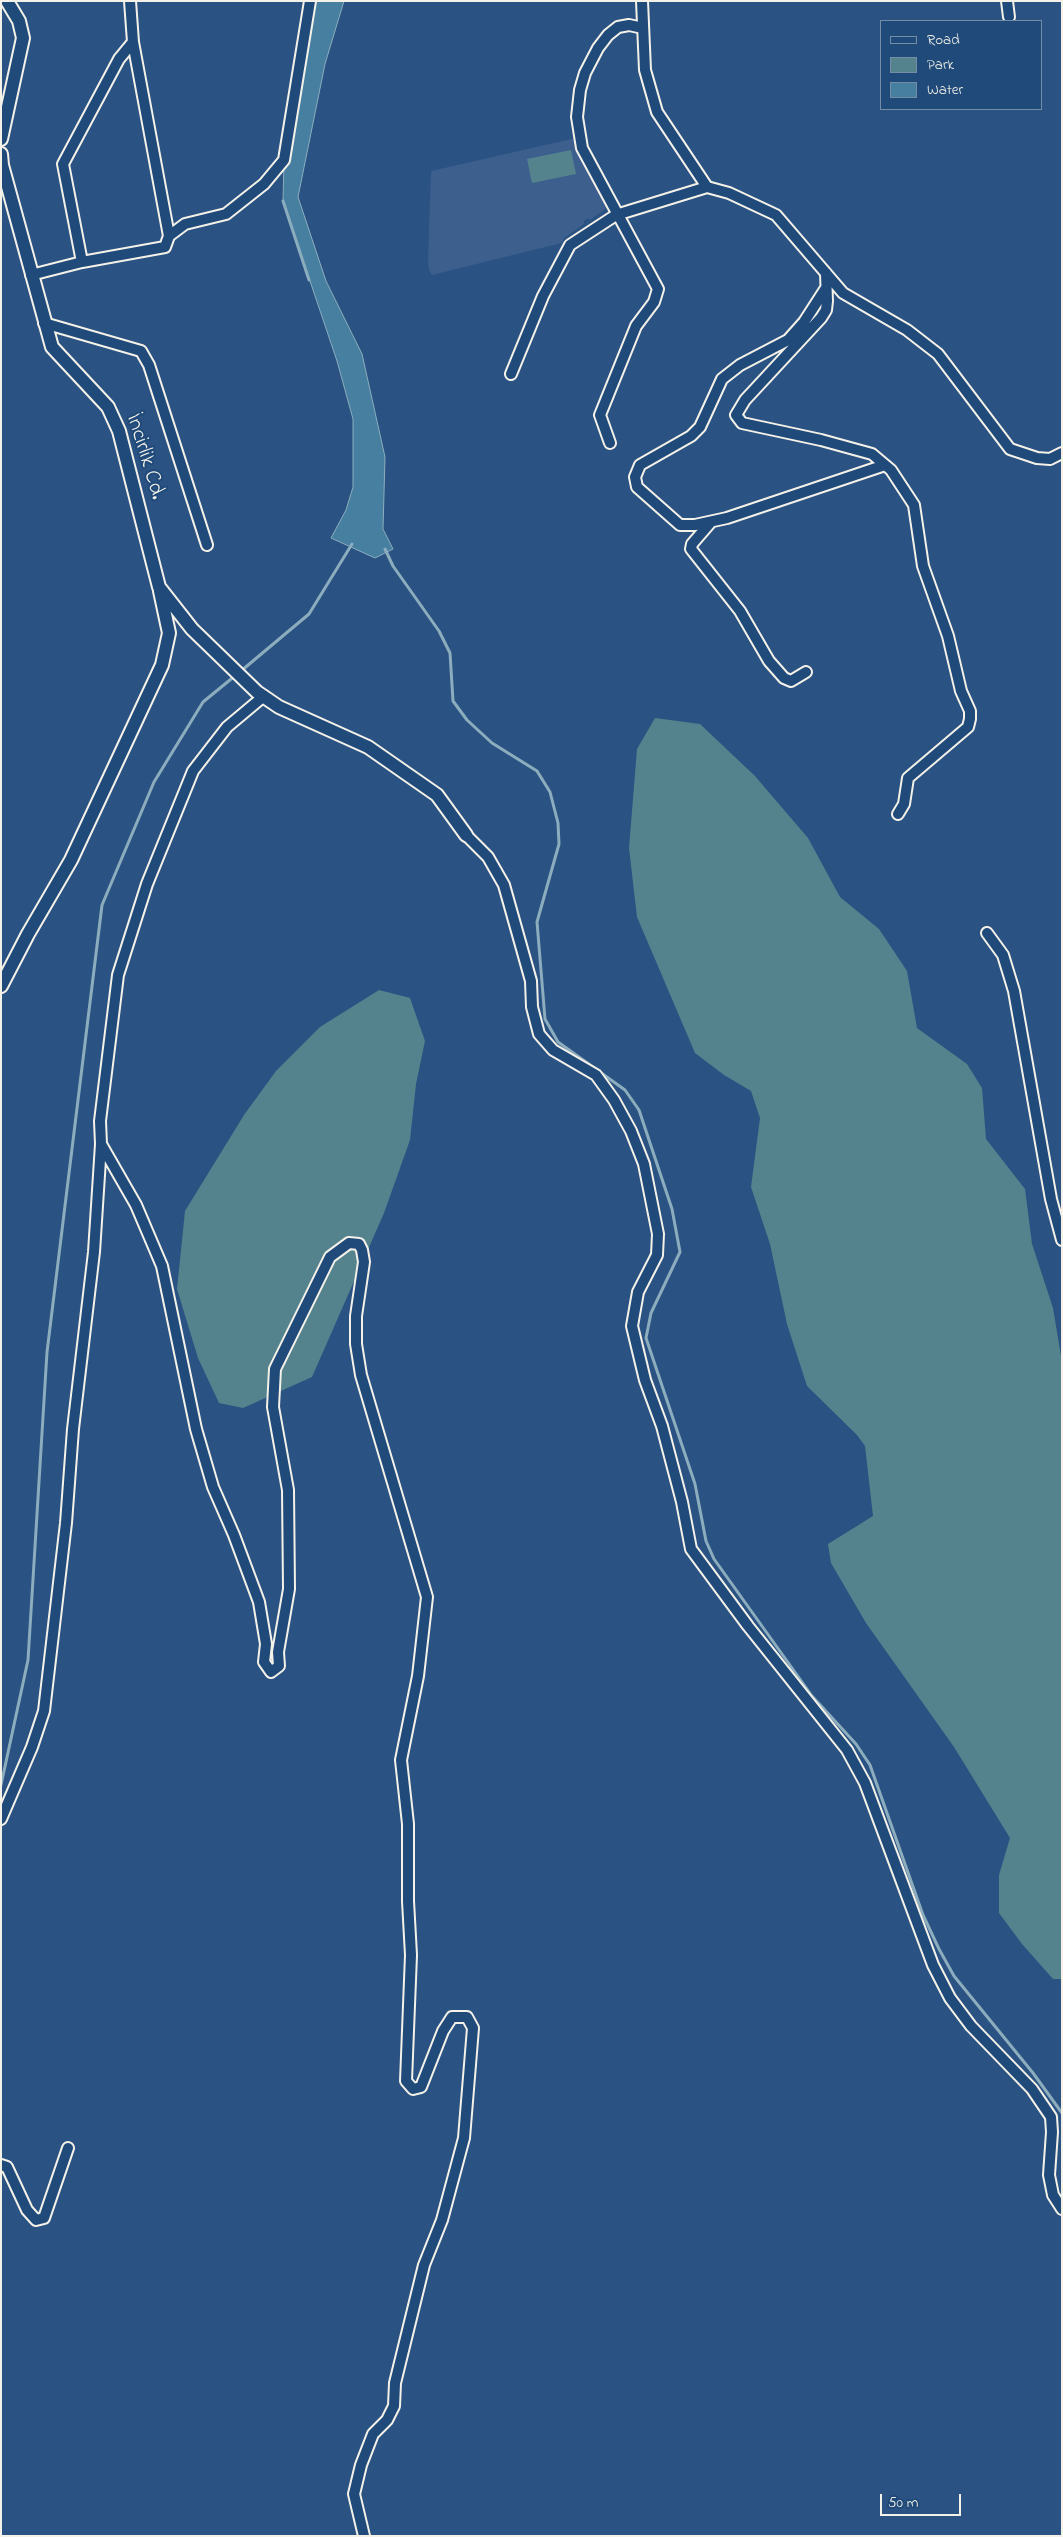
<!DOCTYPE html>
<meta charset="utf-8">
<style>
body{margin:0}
#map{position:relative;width:1063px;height:2537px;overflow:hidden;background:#2a5282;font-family:"Indie Flower",sans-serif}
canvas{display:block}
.frame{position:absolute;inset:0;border:2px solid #f4f1e8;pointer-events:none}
.legend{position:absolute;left:880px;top:20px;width:162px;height:90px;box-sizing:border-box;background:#1f4a7a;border:1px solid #748da6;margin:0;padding:6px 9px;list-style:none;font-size:15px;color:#f4f1e8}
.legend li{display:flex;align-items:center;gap:10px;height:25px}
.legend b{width:25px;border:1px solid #748da6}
.scale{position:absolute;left:880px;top:2494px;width:81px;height:22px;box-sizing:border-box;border:2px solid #f4f1e8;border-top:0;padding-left:6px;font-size:15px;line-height:18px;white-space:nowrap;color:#f4f1e8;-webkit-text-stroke:4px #1f4a7a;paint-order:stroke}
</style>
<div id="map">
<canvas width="1063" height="2537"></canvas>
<div class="frame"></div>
<ul class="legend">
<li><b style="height:6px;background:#1f4a7a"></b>Road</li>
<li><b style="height:14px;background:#54838d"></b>Park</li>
<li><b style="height:14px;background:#477fa1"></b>Water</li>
</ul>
<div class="scale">50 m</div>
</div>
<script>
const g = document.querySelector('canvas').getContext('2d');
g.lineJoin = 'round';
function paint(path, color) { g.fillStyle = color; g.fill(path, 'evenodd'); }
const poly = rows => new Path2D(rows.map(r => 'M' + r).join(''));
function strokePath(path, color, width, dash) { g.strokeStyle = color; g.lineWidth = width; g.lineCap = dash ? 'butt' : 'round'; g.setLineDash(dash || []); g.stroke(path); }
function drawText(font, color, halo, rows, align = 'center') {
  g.font = font + ' "Indie Flower",sans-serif'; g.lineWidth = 4; g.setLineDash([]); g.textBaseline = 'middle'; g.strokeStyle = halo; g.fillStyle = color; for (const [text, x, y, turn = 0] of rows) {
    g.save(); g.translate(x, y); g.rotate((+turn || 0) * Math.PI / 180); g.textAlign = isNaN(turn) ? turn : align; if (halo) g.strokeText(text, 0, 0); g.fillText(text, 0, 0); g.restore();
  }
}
paint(poly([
 [576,138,579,155,608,207,590,220,588,218,584,221,584,224,564,238,562,243,432,275,429,270,428,260,431,171]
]), '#3c5f8e');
paint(poly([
 [571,150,576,174,532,183,527,159],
 [655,718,700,724,755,776,808,838,840,897,879,929,907,971,917,1028,967,1064,982,1088,986,1139,1025,1189,1032,1244,1053,1308,1062,1362,1062,1979,1053,1979,1022,1944,999,1913,999,1875,1010,1838,954,1747,866,1623,831,1563,828,1544,873,1516,865,1446,857,1435,807,1386,787,1324,770,1244,751,1187,760,1118,751,1091,724,1075,695,1053,637,917,629,848,637,749],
 [379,990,410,998,425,1041,416,1084,410,1140,384,1213,312,1377,243,1408,219,1403,198,1358,177,1289,185,1211,244,1115,276,1071,320,1027]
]), '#54838d');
const water = poly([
 [310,1,344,1,325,64,298,197,326,281,362,354,385,457,383,529,393,549,375,558,331,538,346,510,353,487,353,419,337,361,283,201,284,160,310,1]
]);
paint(water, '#477fa1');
strokePath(water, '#8cadbd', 1);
strokePath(poly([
 [283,201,309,280],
 [385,549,393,566,439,631,450,653,453,701,467,720,492,743,537,771,550,792,558,823,559,844,537,922,545,1019,558,1042,625,1090,639,1110,672,1209,680,1252,651,1313,646,1338,695,1484,706,1541,714,1559,812,1696,856,1744,870,1765,923,1915,939,1949,954,1976,1033,2073,1062,2113],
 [241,671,309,614,352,544],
 [1,1785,28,1660,47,1352,102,905,154,782,203,702,236,675]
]), '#8cadbd', 3);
const minor = poly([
 [1007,1,1009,17],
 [707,187,729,193,776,215,843,293,907,330,938,354,1010,449,1037,458,1050,459,1062,453],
 [169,236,185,224,226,214,264,184,284,160,310,1],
 [82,262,63,164,119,59,133,42],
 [826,273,827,301,826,310,821,318,745,400,736,415,742,423,821,440,872,454,891,470,914,505,923,566,948,636,961,691,970,711,970,719,968,727,908,778,904,804,898,814],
 [31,275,82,262,165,247,169,236,133,42,130,1],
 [826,288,804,322,788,340,740,365,722,379,700,427,691,436,640,465,635,477,637,487,680,525,695,525,727,518,885,465],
 [44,323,141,351,149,365,207,545],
 [511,374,543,296,570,245,616,215,707,187,657,112,645,70,642,1],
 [610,443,600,415,636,326,654,302,658,289,582,148,577,117,580,90,585,73,598,48,608,35,618,27,629,25,643,28],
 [711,522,692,544,691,549,740,611,769,661,784,678,791,681,806,672],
 [264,696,227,727,193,771,147,884,118,975,100,1121,101,1144,136,1205,162,1266,196,1429,213,1487,234,1535,259,1602,266,1644,264,1662,271,1672,279,1666,278,1652,289,1589,288,1490,273,1407,275,1369,330,1257,349,1243,359,1244,362,1250,364,1262,356,1316,356,1344,361,1375,427,1597,418,1676,401,1760,408,1824,408,1901,411,1955,406,2081,413,2089,421,2087,443,2031,452,2017,467,2017,473,2028,464,2138,442,2220,424,2265,395,2383,394,2406,387,2420,373,2434,361,2465,354,2494,364,2536],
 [466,835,488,857,504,885,531,981,532,1007,539,1034,553,1050,596,1075,614,1100,631,1131,644,1164,658,1234,657,1255,638,1292,632,1326,645,1380,662,1426,682,1502,691,1549,748,1626,847,1750,865,1783,933,1965,950,1998,971,2026,1032,2089,1051,2117,1052,2132,1049,2175,1053,2195,1062,2209],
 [987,933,1003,955,1014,991,1051,1199,1062,1240],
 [1,1819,32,1747,44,1711,66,1523,73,1429,94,1252,101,1144],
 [1,2165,7,2167,27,2210,36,2220,44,2218,68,2148]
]);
const tertiary = poly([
 [1,139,23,38,19,21,7,1],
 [1,154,2,165,52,347,108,407,119,431,159,587,192,629,257,692,279,707,368,747,437,795,466,835],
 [1,986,28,934,71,860,162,665,169,633,160,591]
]);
strokePath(minor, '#f4f1e8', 14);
strokePath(tertiary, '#f4f1e8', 16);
strokePath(minor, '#1f4a7a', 10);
strokePath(tertiary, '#1f4a7a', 12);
drawText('22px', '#f4f1e8', '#1f4a7a', [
 ["İncirlik Cd.",144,457,73]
]);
</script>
